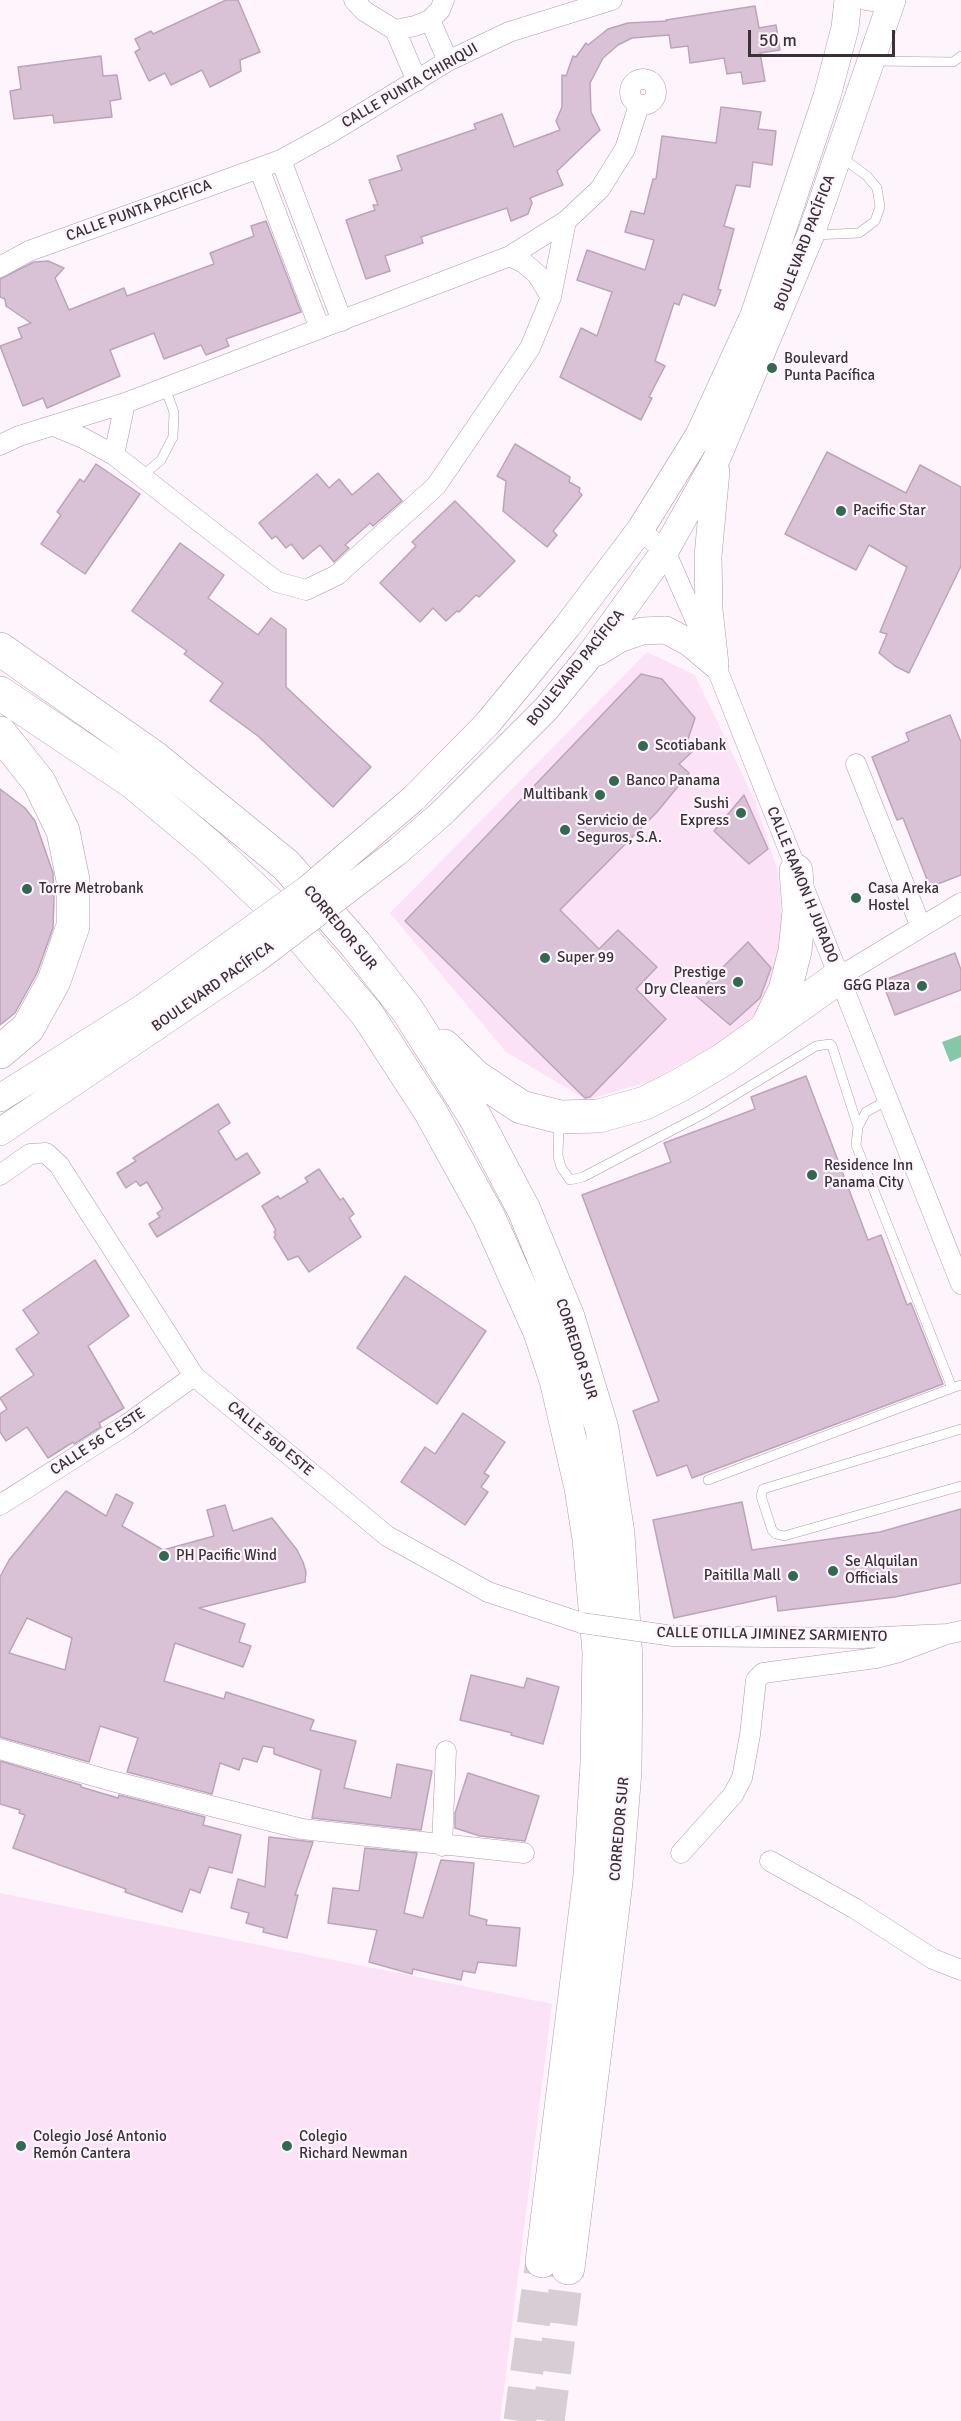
<!DOCTYPE html>
<meta charset="utf-8">
<style>
body{margin:0}
#map{position:relative;width:961px;height:2421px;overflow:hidden;background:#fef4fc;font-family:Signika,sans-serif}
canvas{display:block}
.scale{position:absolute;left:748px;top:30px;width:147px;height:27px;box-sizing:border-box;border:3px solid #3a3038;border-top:0;padding-left:8px;font-size:18px;line-height:21px;white-space:nowrap;color:#3a3038;-webkit-text-stroke:4px #fef4fc;paint-order:stroke}
</style>
<div id="map">
<canvas width="961" height="2421"></canvas>
<div class="scale">50 m</div>
</div>
<script>
const g = document.querySelector('canvas').getContext('2d');
g.lineJoin = 'round';
function paint(path, color) { g.fillStyle = color; g.fill(path, 'evenodd'); }
const poly = rows => new Path2D(rows.map(r => 'M' + r).join(''));
function strokePath(path, color, width, dash) { g.strokeStyle = color; g.lineWidth = width; g.lineCap = dash ? 'butt' : 'round'; g.setLineDash(dash || []); g.stroke(path); }
function drawText(font, color, halo, rows, align = 'center') {
  g.font = font + ' Signika,sans-serif'; g.lineWidth = 4.5; g.setLineDash([]); g.textBaseline = 'middle'; g.strokeStyle = halo; g.fillStyle = color; for (const [text, x, y, turn = 0] of rows) {
    g.save(); g.translate(x, y); g.rotate((+turn || 0) * Math.PI / 180); g.textAlign = isNaN(turn) ? turn : align; if (halo) g.strokeText(text, 0, 0); g.fillText(text, 0, 0); g.restore();
  }
}
paint(poly([
 [647,652,695,675,755,801,778,872,785,954,768,1001,737,1032,651,1081,587,1100,506,1052,390,913],
 [0,1893,552,2004,500,2421,0,2421]
]), '#fce2f7');
paint(poly([
 [961,1035,961,1057,950,1062,942,1042]
]), '#87c7a9');
const building = poly([
 [226,0,238,0,260,52,240,60,241,71,210,87,202,70,171,85,165,73,149,81,135,52,140,49,135,39,151,31,153,34,226,0],
 [755,6,759,28,776,25,780,50,760,53,765,81,743,84,741,72,727,74,724,58,690,63,688,46,671,48,669,35,632,38,618,45,603,58,590,83,591,112,600,130,557,171,563,185,530,198,532,203,528,214,511,221,507,208,421,237,423,243,385,256,390,271,366,279,346,220,375,210,373,205,378,205,369,180,402,170,397,156,476,129,474,124,502,114,514,147,560,130,556,121,562,107,562,75,566,76,573,56,576,57,586,43,588,45,608,29,628,23,667,21,666,20,755,6],
 [101,56,103,76,117,75,121,99,110,101,112,117,54,123,53,115,14,119,10,91,21,89,18,67,101,56],
 [721,107,761,112,758,129,776,131,772,165,753,162,750,187,736,185,724,226,734,229,718,289,721,290,715,306,683,294,679,305,674,303,655,361,665,366,649,397,652,398,641,420,560,377,581,328,597,336,612,292,577,280,587,250,645,270,654,240,625,232,631,211,644,214,653,179,656,179,662,136,716,143,721,107],
 [266,221,301,312,226,339,229,346,206,355,201,345,164,359,154,333,110,350,120,376,47,408,43,398,23,406,0,346,22,338,18,328,31,323,6,306,5,299,0,297,0,279,34,262,48,261,64,268,55,278,69,310,124,288,127,296,214,264,210,253,254,236,251,226,266,221],
 [515,444,570,477,569,482,580,488,579,492,582,495,553,531,557,535,547,547,503,511,506,481,497,476,515,444],
 [827,452,906,493,920,465,961,487,961,566,909,673,895,666,879,653,887,634,880,632,907,567,869,545,856,570,785,534,827,452],
 [96,464,140,494,85,574,41,544,61,515,57,512,80,479,84,482,96,464],
 [378,473,402,501,373,526,370,523,345,545,349,548,334,562,320,545,303,559,291,544,286,548,276,536,272,539,259,523,317,474,329,488,339,479,352,495,378,473],
 [455,501,515,561,479,597,476,595,459,612,457,611,446,621,433,608,420,622,380,583,416,546,412,542,455,501],
 [180,543,224,575,208,598,258,635,271,618,286,629,286,687,371,767,333,807,258,736,210,701,223,683,184,654,187,651,132,611,180,543],
 [641,674,662,679,695,718,687,742,694,750,679,764,689,773,657,812,560,910,599,949,618,930,657,967,636,989,666,1019,590,1097,585,1098,405,921,641,674],
 [950,715,961,742,961,875,930,887,903,818,897,820,872,757,909,741,906,733,950,715],
 [0,789,25,808,35,821,53,873,54,897,53,928,37,973,15,1013,0,1025,0,789],
 [744,795,768,849,749,864,714,831,744,795],
 [748,942,771,968,760,998,730,1025,695,995,748,942],
 [955,953,961,970,961,990,895,1015,882,981,955,953],
 [806,1076,868,1240,881,1235,907,1305,911,1303,943,1384,692,1478,687,1465,657,1476,633,1411,659,1401,582,1195,671,1162,664,1143,755,1109,751,1097,806,1076],
 [218,1104,230,1123,218,1131,236,1160,247,1153,260,1173,157,1237,149,1224,160,1217,157,1213,163,1209,147,1182,140,1186,136,1181,126,1188,117,1173,136,1161,133,1158,218,1104],
 [319,1169,340,1200,343,1198,354,1214,349,1218,361,1237,309,1272,298,1256,288,1260,274,1237,276,1235,274,1232,276,1230,262,1206,278,1196,280,1199,308,1182,305,1178,319,1169],
 [95,1260,129,1316,88,1346,124,1408,99,1423,101,1427,74,1444,73,1442,48,1458,27,1427,6,1441,0,1432,0,1414,7,1409,0,1398,34,1375,16,1349,39,1333,23,1310,95,1260],
 [405,1276,486,1331,437,1404,357,1348,405,1276],
 [463,1413,505,1442,484,1473,489,1476,481,1487,488,1492,465,1525,401,1482,425,1447,435,1454,463,1413],
 [66,1491,106,1516,116,1494,133,1503,122,1526,163,1550,214,1536,207,1510,225,1505,233,1531,272,1518,297,1550,303,1562,306,1572,305,1582,199,1608,245,1624,239,1642,251,1646,243,1667,175,1643,164,1681,224,1699,226,1692,314,1720,310,1730,356,1741,344,1788,391,1798,397,1764,432,1771,421,1830,312,1818,321,1770,274,1754,274,1748,263,1746,257,1762,243,1758,239,1770,220,1763,212,1794,127,1772,138,1738,100,1726,89,1762,0,1737,0,1577,9,1560,66,1491],
 [27,1618,72,1638,65,1670,9,1653,27,1618],
 [742,1502,752,1550,880,1532,961,1509,961,1583,895,1597,778,1611,776,1596,674,1618,653,1520,742,1502],
 [471,1675,524,1688,527,1678,559,1687,543,1744,511,1735,512,1733,460,1720,471,1675],
 [0,1761,81,1785,81,1787,118,1798,119,1795,205,1817,203,1825,241,1835,232,1873,209,1867,200,1893,190,1889,182,1912,125,1892,126,1889,13,1848,25,1815,19,1813,20,1810,0,1804,0,1761],
 [468,1773,539,1796,525,1841,480,1836,455,1828,455,1813,468,1773],
 [269,1837,313,1842,295,1895,298,1895,287,1938,263,1932,264,1928,246,1923,249,1913,231,1908,238,1879,265,1887,269,1837],
 [365,1848,417,1853,404,1913,423,1918,441,1860,474,1863,469,1915,487,1920,486,1925,520,1928,516,1966,478,1962,475,1973,463,1971,461,1980,413,1969,412,1974,369,1962,377,1930,328,1923,333,1888,359,1891,365,1848]
]);
paint(building, '#dac2d6');
strokePath(building, '#bca4b8', 1.5);
strokePath(poly([
 [520,2421,542,2261],
 [548,2421,568,2268]
]), '#d7cdd5', 33, [33, 16]);
const lane = poly([
 [875,61,953,62,961,56],
 [813,235,859,233,875,221,880,207,877,188,867,176,841,157],
 [142,476,161,460,173,437,174,412,165,388],
 [559,1122,558,1156,561,1167,570,1180,583,1177,707,1112,816,1046,830,1044,832,1046,858,1127,856,1145,952,1388,961,1385],
 [858,1127,866,1112,888,1100],
 [961,1429,763,1489,761,1496,772,1530,776,1534,784,1536,961,1486],
 [708,1480,952,1388]
]);
const street = poly([
 [354,0,364,11,395,30,415,26,430,20,440,10,444,0],
 [866,0,881,2,893,0],
 [430,20,448,61],
 [395,30,417,81],
 '630 92a13 13 0 1 1 26 0a13 13 0 1 1-26 0Z',
 [281,160,342,321],
 [259,168,320,329],
 [510,256,524,263,537,274,551,297],
 [0,267,29,251,281,160,330,133,448,61,509,32,612,0],
 [54,426,83,438,114,455,277,582,306,590,337,575,436,486,530,348,551,297,566,221],
 [0,445,19,436,125,403,510,256,566,221,600,189,625,149,639,105],
 [114,455,125,403],
 [640,530,665,551,715,664,961,1284],
 [856,764,921,927],
 [839,977,961,903],
 [0,1175,30,1154,46,1153,59,1165,194,1376,387,1536,488,1592,582,1623],
 [0,1505,126,1425,194,1376],
 [673,1636,861,1638,947,1634,961,1631],
 [0,1749,108,1780,302,1829,524,1853],
 [442,1846,446,1751],
 [681,1853,733,1795,742,1778,750,1735,756,1680,763,1673,876,1658,899,1652,947,1634],
 [770,1861,854,1908,933,1959,961,1970]
]);
const secondary = poly([
 [598,652,619,639,642,631,666,630,690,643,715,664],
 [715,664,709,610,708,556,716,471],
 [414,798,487,724,566,628,640,530,699,435,754,315,827,96,845,28,848,0],
 [442,813,546,709,587,659,665,551,717,458,811,234,892,0],
 [0,1098,144,1007],
 [0,1132,154,1028]
]);
const highway = poly([
 [0,649,155,758,286,865,356,945,408,1011,475,1117,524,1210,568,1317,602,1429,618,1534,626,1659,625,1771,616,1882,568,2268],
 [0,693,134,783,209,846,290,923,367,1014,430,1111,488,1216,540,1332,556,1380,581,1488,589,1539,599,1652,597,1764,590,1875,542,2261],
 [0,733,39,782,63,831,73,880,73,926,54,981,28,1028,0,1052],
 [767,1027,785,990,795,951,799,911,796,871],
 [444,1046,476,1077,521,1107,560,1117,599,1116,645,1103,682,1084,724,1059,839,977]
]);
strokePath(lane, '#af98ab', 10);
strokePath(street, '#af98ab', 21);
strokePath(secondary, '#af98ab', 28);
strokePath(highway, '#af98ab', 34);
strokePath(lane, '#fff', 9);
strokePath(street, '#fff', 20);
strokePath(secondary, '#fff', 27);
strokePath(highway, '#fff', 33);
const streetBridge = poly([
 [582,1623,673,1636]
]);
const secondaryBridge = poly([
 [144,1007,309,888,414,798],
 [154,1028,255,960,397,852,442,813]
]);
strokePath(streetBridge, '#af98ab', 21, []);
strokePath(secondaryBridge, '#af98ab', 28, []);
strokePath(streetBridge, '#fff', 20);
strokePath(secondaryBridge, '#fff', 27);
for (const [x, y, r, color] of [
 [772,368,6,"#316951"],
 [841,511,6,"#316951"],
 [643,746,6,"#316951"],
 [614,781,6,"#316951"],
 [600,795,6,"#316951"],
 [741,813,6,"#316951"],
 [565,830,6,"#316951"],
 [27,889,6,"#316951"],
 [856,898,6,"#316951"],
 [545,958,6,"#316951"],
 [738,982,6,"#316951"],
 [922,986,6,"#316951"],
 [812,1175,6,"#316951"],
 [164,1556,6,"#316951"],
 [833,1571,6,"#316951"],
 [793,1576,6,"#316951"],
 [21,2146,6,"#316951"],
 [287,2146,6,"#316951"]
]) { const dot = new Path2D(); dot.arc(x, y, r, 0, 2 * Math.PI); g.fillStyle = color; g.fill(dot); strokePath(dot, '#fef4fc', 2); }
drawText('15px', '#3a3038', '#fef4fc', [
 ["CALLE PUNTA CHIRIQUI",410,86,-30],
 ["CALLE PUNTA PACIFICA",139,211,-20],
 ["BOULEVARD PACÍFICA",805,243,-69],
 ["BOULEVARD PACÍFICA",576,668,-51],
 ["CALLE RAMON H JURADO",802,885,68],
 ["CORREDOR SUR",340,928,50],
 ["BOULEVARD PACÍFICA",213,987,-35],
 ["CORREDOR SUR",576,1349,72],
 ["CALLE 56D ESTE",270,1439,40],
 ["CALLE 56 C ESTE",98,1442,-33],
 ["CALLE OTILLA JIMINEZ SARMIENTO",772,1635,1],
 ["CORREDOR SUR",620,1829,-85]
]);
drawText('15px', '#3a3038', '#fef4fc', [
 ["Boulevard",784,359],
 ["Punta Pacífica",784,376],
 ["Pacific Star",853,511],
 ["Scotiabank",655,746],
 ["Banco Panama",626,781],
 ["Multibank",588,795,"right"],
 ["Sushi",729,804,"right"],
 ["Express",729,821,"right"],
 ["Servicio de",577,821],
 ["Seguros, S.A.",577,838],
 ["Torre Metrobank",39,889],
 ["Casa Areka",868,889],
 ["Hostel",868,906],
 ["Super 99",557,958],
 ["Prestige",726,973,"right"],
 ["Dry Cleaners",726,990,"right"],
 ["G&G Plaza",910,986,"right"],
 ["Residence Inn",824,1166],
 ["Panama City",824,1183],
 ["PH Pacific Wind",176,1556],
 ["Se Alquilan",845,1562],
 ["Officials",845,1579],
 ["Paitilla Mall",781,1576,"right"],
 ["Colegio José Antonio",33,2137],
 ["Remón Cantera",33,2154],
 ["Colegio",299,2137],
 ["Richard Newman",299,2154]
], 'left');
</script>
